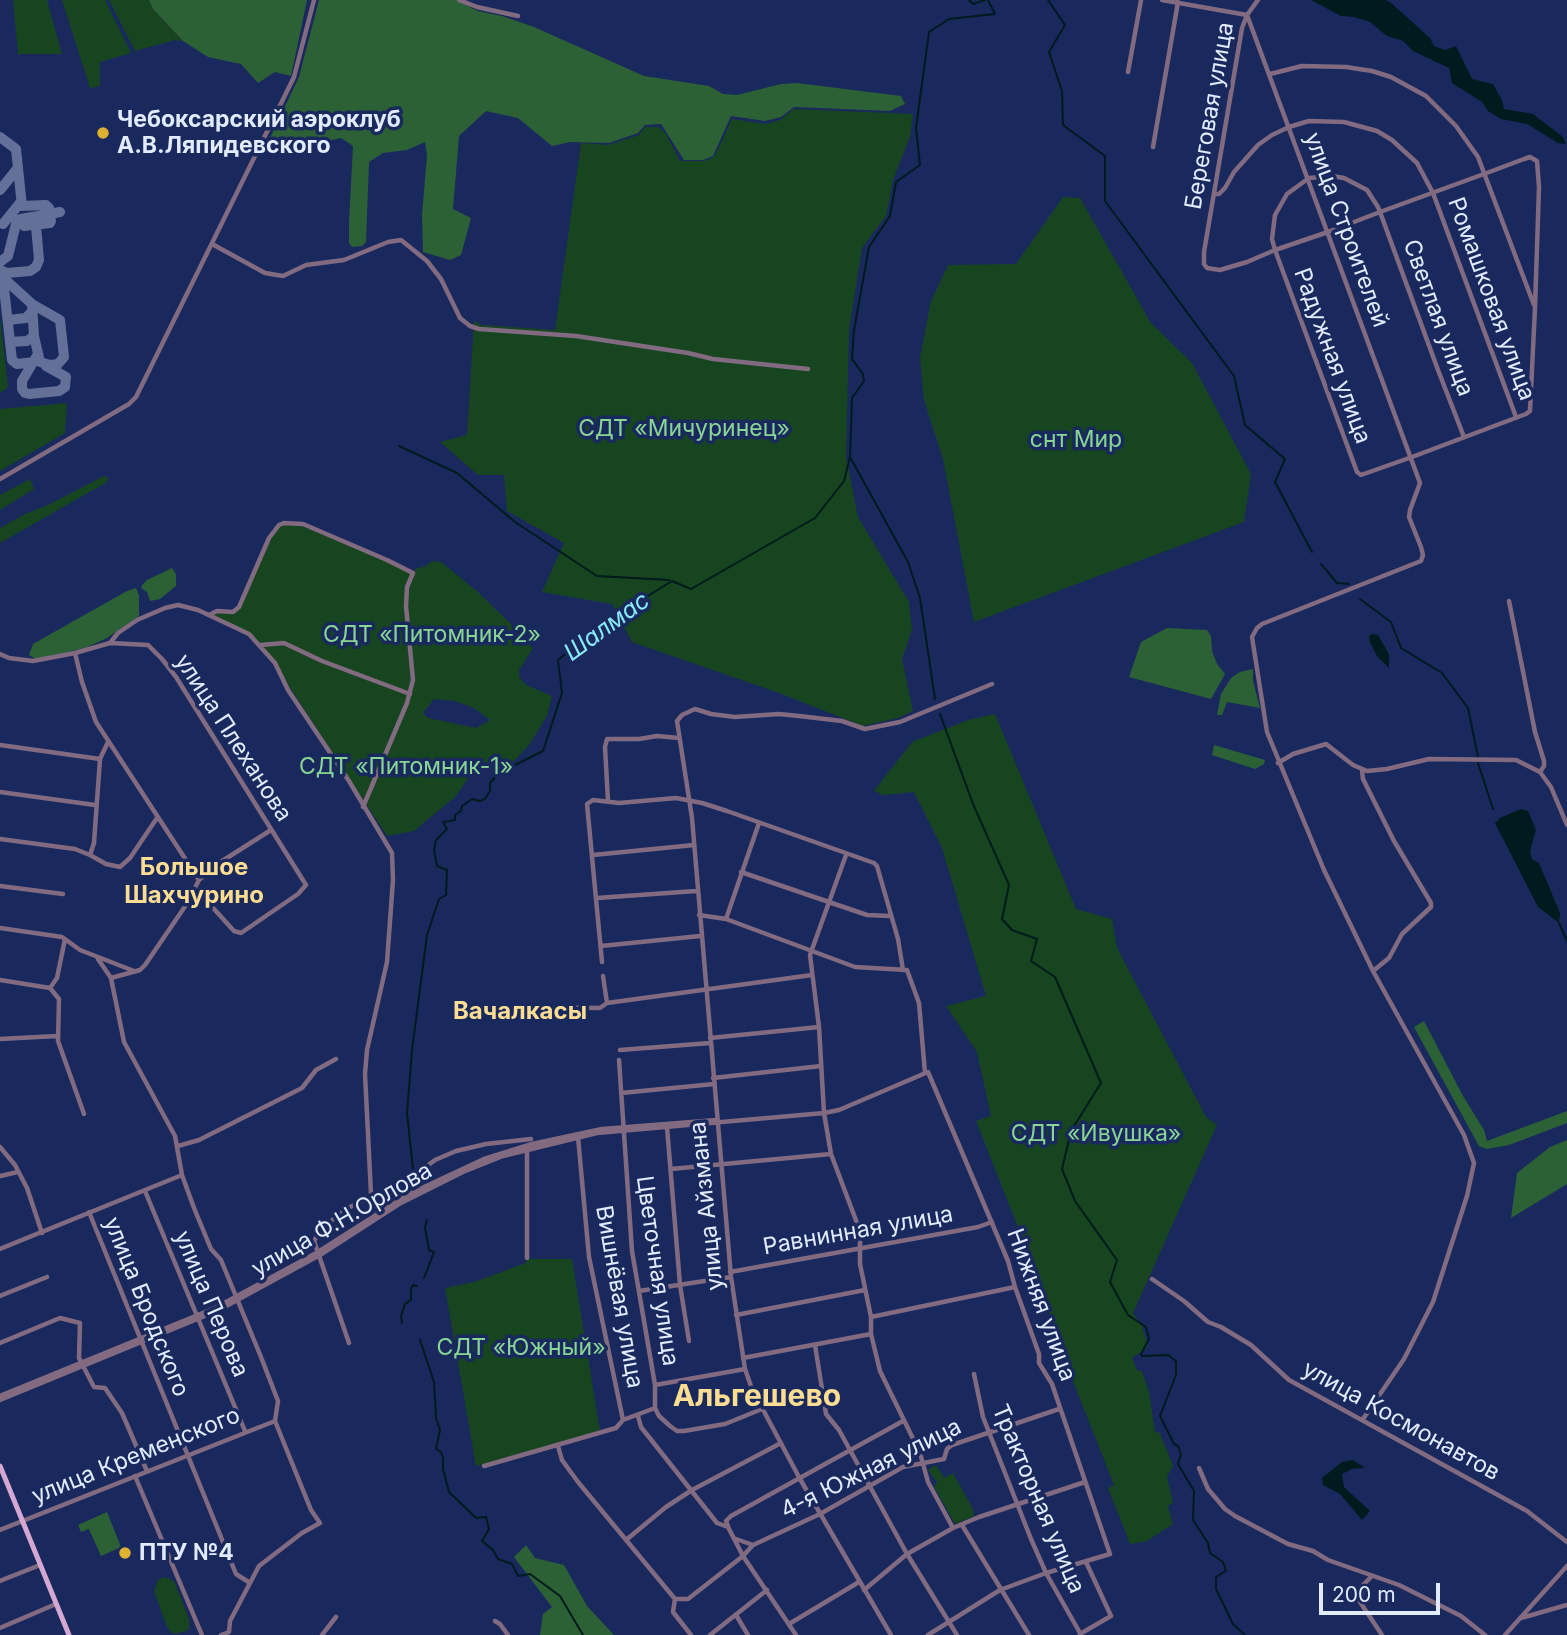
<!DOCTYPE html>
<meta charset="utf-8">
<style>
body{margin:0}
#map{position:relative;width:1567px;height:1635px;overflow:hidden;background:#1a295d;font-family:Inter,sans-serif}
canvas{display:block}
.scale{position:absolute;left:1319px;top:1583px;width:121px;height:32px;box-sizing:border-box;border:4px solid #e2ebfe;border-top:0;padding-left:9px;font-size:21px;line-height:24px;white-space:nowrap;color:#e2ebfe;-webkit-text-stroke:5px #1a295d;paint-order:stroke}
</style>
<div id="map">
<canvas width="1567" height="1635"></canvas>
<div class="scale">200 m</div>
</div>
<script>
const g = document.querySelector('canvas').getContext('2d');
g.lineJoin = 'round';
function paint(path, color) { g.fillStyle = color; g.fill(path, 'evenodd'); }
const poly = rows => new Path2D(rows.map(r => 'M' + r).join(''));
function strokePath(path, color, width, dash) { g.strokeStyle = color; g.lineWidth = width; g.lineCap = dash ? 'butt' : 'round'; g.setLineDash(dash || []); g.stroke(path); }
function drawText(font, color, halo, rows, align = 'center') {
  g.font = font + ' Inter,sans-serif'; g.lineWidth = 7; g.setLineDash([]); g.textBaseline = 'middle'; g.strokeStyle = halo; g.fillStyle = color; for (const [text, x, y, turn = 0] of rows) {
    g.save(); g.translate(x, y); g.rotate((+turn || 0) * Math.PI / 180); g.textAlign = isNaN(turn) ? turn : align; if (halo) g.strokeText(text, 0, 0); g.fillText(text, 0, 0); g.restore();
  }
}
paint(poly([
 [13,0,47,0,62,54,18,54],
 [62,0,105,0,131,53,100,62,100,86,90,88],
 [109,0,149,0,153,9,183,41,175,40,135,51],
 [794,109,913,114,910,137,893,180,886,216,862,248,849,330,846,457,858,517,909,602,912,630,902,659,913,711,898,718,863,726,779,693,632,642,612,604,542,592,564,543,507,511,504,475,478,475,440,442,467,435,474,321,482,325,555,330,581,143,608,145,639,135,645,127,658,127,666,134,680,161,705,161,715,156,732,119,766,124,780,120],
 [1063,197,1080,198,1151,323,1192,363,1251,474,1244,522,974,622,943,459,924,400,920,357,931,301,948,265,1016,264],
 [0,316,8,387,0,393],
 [67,403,65,433,0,471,0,409],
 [104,476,108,477,107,482,0,543,0,528,25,514,48,505],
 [30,479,34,489,0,510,0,495],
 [294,523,415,572,415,569,426,566,432,561,441,562,478,592,510,623,515,632,533,648,519,670,519,677,526,685,552,696,547,716,529,745,515,760,497,770,482,767,470,775,456,796,414,831,387,836,262,645,273,643,260,643,250,633,212,616,215,613,236,611,271,539,279,526],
 [434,699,455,701,474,708,490,720,476,728,428,718,423,713],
 [995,714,1076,909,1112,919,1117,948,1206,1117,1217,1125,1133,1313,1142,1326,1148,1347,1132,1358,1137,1370,1142,1371,1149,1392,1155,1432,1160,1433,1173,1466,1167,1477,1173,1503,1168,1506,1173,1524,1147,1541,1130,1544,1108,1488,1114,1485,1067,1366,1035,1270,976,1121,991,1116,977,1052,946,1006,986,996,942,848,914,792,883,795,874,791,912,742,968,720],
 [528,1259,572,1259,600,1431,476,1466,445,1288,474,1282,526,1263],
 [936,1465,944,1477,939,1481,953,1473,973,1509,974,1516,955,1524,934,1487,937,1482,928,1470],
 [164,1577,174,1581,189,1619,189,1629,186,1631,174,1634,167,1627,154,1591,158,1580]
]), '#174520');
paint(poly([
 [149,0,307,0,291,76,275,72,258,83,241,64,208,57,183,41,153,9],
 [319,0,456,0,478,11,502,16,534,27,644,76,709,86,723,94,737,95,781,84,797,83,901,96,905,104,890,111,794,107,781,117,765,121,731,116,713,156,703,160,684,160,661,124,645,125,638,133,609,143,570,142,552,146,518,118,486,111,459,136,453,209,471,218,461,255,450,260,423,252,422,215,427,155,425,142,407,150,383,153,369,162,366,242,362,246,352,247,349,243,349,223,353,146,341,138,309,145,273,146,269,140,299,77],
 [172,568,176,574,176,586,160,599,150,601,147,592,141,588,142,585,147,580],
 [136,588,139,595,139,616,107,638,85,648,36,659,29,655,33,644,127,591],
 [1167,628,1207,630,1211,636,1212,651,1217,664,1225,674,1211,699,1129,677,1141,642],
 [1253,669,1253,681,1260,708,1227,702,1222,715,1217,715,1221,694,1231,678,1240,672],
 [1214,745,1265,760,1264,764,1255,769,1212,755],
 [1424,1021,1463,1096,1484,1130,1487,1141,1567,1111,1567,1123,1509,1145,1487,1149,1479,1146,1414,1027],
 [1567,1140,1567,1184,1511,1218,1517,1173,1550,1147],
 [107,1512,121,1547,101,1556,89,1529,81,1532,78,1525],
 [526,1545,535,1558,564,1565,587,1606,614,1635,540,1635,543,1614,552,1607,514,1557]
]), '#2c6136');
paint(poly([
 [1311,0,1386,0,1390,2,1430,38,1434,46,1445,50,1456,46,1472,79,1493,84,1502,100,1504,109,1533,114,1563,137,1566,144,1558,143,1527,124,1501,119,1488,111,1482,102,1452,83,1449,68,1413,51,1403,41,1387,36,1370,22,1354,17,1341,16],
 [1372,634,1378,635,1389,654,1389,668,1377,656,1370,642,1369,636],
 [1521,809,1528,811,1536,830,1530,851,1532,859,1539,863,1560,913,1559,923,1538,907,1495,823,1500,818],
 [1353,1460,1365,1468,1352,1469,1342,1474,1344,1487,1370,1511,1362,1520,1340,1494,1323,1485,1322,1478,1342,1462]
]), '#001a1e');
strokePath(poly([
 [969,0,973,4,985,0],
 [1048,0,1065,25,1049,52,1062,91,1063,125,1105,156,1105,201,1234,376,1245,425,1285,459,1275,482,1312,552],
 [399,446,457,473,515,522,597,576,669,580],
 [1321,564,1337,583,1349,584],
 [1360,599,1391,622,1401,648,1442,673,1468,708,1478,757],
 [935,699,920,598,908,562,850,457,852,398,864,381,863,374,852,359,854,330,869,247,890,216,896,182,920,165,916,128,929,32,949,19,995,14,988,0],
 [940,714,973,804,1009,885,1002,919,1012,930,1037,939,1031,961,1055,977,1101,1083,1071,1131,1062,1169,1075,1201,1117,1260,1110,1282,1128,1315,1146,1327,1149,1339,1141,1354,1142,1356,1168,1355,1176,1361,1176,1375,1160,1416,1174,1444,1178,1446,1181,1454,1178,1464,1194,1491,1193,1520,1208,1543,1210,1553,1223,1562,1226,1571,1216,1577,1216,1589,1233,1624,1245,1635],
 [1478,763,1493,809],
 [1559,923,1567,941],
 [413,1169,407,1113,412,1050,427,935,439,899,446,895,447,870,437,866,434,850,436,840,447,829,443,822,455,820,455,815,461,811,462,806,472,799,480,801,485,799,490,791,490,783,497,775,509,773,515,765,543,751,562,693,558,660,604,623,672,581,691,589,815,518,844,481,850,457],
 [424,1278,434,1252,429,1250,425,1228,427,1220],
 [402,1323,401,1316,405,1304,411,1300,411,1289,413,1285,417,1286],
 [420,1340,434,1382,436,1418,440,1430,436,1449,441,1452,443,1458,443,1469,449,1492,476,1518,486,1517,489,1529,482,1541,493,1550,498,1559,512,1564,518,1576,530,1574,560,1596,583,1635]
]), '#001a1e', 2);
strokePath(poly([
 [0,137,16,149,22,206,46,205,49,208,50,212,50,216,51,221,50,223,24,226,26,218,50,214,60,212],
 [0,190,17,169],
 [3,224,20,203],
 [0,262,8,256,17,220,26,218,33,221,36,226,39,260,36,267,30,271,7,273,0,270],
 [0,275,32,304,34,336,40,362,50,365,58,364,64,357,60,320,32,304],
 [3,279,12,360,17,364,34,362],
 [8,320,26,318,34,309],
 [10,342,27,341,34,336],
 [38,354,22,381,22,389,25,393,29,394,59,391,65,387,66,377,46,366]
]), '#647098', 10);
strokePath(poly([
 [459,0,477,7,518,16],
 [1162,0,1247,15],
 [1258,0,1247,15,1242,28,1204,252,1204,264,1207,268,1220,270,1247,262,1275,250,1328,232,1380,212,1484,174,1524,159,1530,157,1537,161,1539,187,1535,308,1530,411,1526,414,1412,457,1361,475,1357,472,1275,250,1272,239,1275,215,1287,194,1309,178,1332,176,1344,178,1367,190,1378,207,1380,212,1438,370,1464,437],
 [1247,15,1420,483,1410,510,1409,517,1421,547,1423,555,1421,561,1262,624,1257,628,1252,637,1267,732,1324,870,1373,971,1464,1135,1474,1163,1467,1196,1433,1302,1404,1359,1363,1419],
 [1128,72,1141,0],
 [1270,74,1302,66,1346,67,1372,71,1391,77,1426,96,1456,126,1478,157,1534,305],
 [1153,147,1178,2],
 [1215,194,1219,194,1225,188,1234,172,1258,145,1272,135,1289,127,1309,121,1344,122,1377,131,1392,140,1417,163,1433,193,1516,417],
 [212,244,265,273,283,276,306,265,344,260,388,242,401,240,427,261,441,279,460,318,470,326,479,329,576,336,688,353,713,359,808,369],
 [0,479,129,404,136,397,294,77,314,0],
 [1509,601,1535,732,1544,761,1544,766,1540,772],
 [209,615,217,611,233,612,239,607,269,538,279,525,284,523,303,524,387,560,413,573,407,587,406,606,413,680,407,703,363,807],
 [110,643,148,645,162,659,176,677,306,885,298,894,241,933,234,931,195,888],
 [261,645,284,643,322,661,410,694],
 [75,653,82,682,96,722,199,880],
 [0,654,9,658,33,661,75,653,110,643,118,633,137,620,165,608,178,605,198,610,249,634,275,663,288,690,349,781,392,853,393,880,387,962,367,1050,365,1074,371,1194],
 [0,745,100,759],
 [1278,763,1293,754,1326,744,1353,765,1367,771,1387,769,1429,759,1516,760,1540,772,1551,787,1567,825],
 [1362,770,1363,779,1394,841,1431,903,1431,907,1402,934,1389,958,1373,971],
 [0,792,95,805],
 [608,801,605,747,607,739,639,739,657,736,679,738],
 [0,839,75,849,90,855,106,864,120,867,130,858,157,818],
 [90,855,94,843,100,759,108,742],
 [593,855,694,845],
 [846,855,810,955,819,1027,824,1113,831,1154,860,1231,860,1264,871,1317,871,1334,880,1371,920,1453,928,1482,953,1528],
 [741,872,867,915,890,916],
 [0,886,63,894],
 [597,898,696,891],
 [699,915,726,919,855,967,907,970,919,1003,925,1073],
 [726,919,759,823],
 [0,928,62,937,80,950,134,971],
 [601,946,700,936],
 [98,959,111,978,124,1042,175,1136,182,1175,194,1208,211,1249,221,1260,261,1357,278,1401,275,1421],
 [602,962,587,804,593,800,619,803,676,798,702,803,727,811,874,863,877,866,898,939,903,970],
 [603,976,607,1003],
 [111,978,140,970,145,965,186,905,199,880,219,863,271,830],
 [0,980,50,988],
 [50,988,59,999,58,1041,84,1114],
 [50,988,57,978,65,939],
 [526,1007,600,1008,607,1003,812,975],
 [710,1038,819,1027],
 [0,1039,57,1036],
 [620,1050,710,1043],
 [619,1060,632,1251,655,1385,655,1408,659,1416,670,1426,677,1431,684,1431,725,1424,762,1409],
 [713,1078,821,1066],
 [621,1093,714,1084],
 [667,1127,680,1285,689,1341],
 [578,1137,589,1257,623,1420],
 [178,1146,199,1140,302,1088,316,1070,336,1059],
 [0,1147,15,1165,27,1188,42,1233],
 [527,1147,527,1258],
 [671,1169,831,1154],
 [0,1176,18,1172],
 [145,1191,245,1431],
 [89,1212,236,1574,250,1583],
 [0,1249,182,1175],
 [730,1272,978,1227,992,1222],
 [1152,1279,1184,1301,1208,1322,1221,1327,1251,1345,1289,1380,1527,1511,1567,1542],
 [639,1291,731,1277],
 [0,1296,47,1277],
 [736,1315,865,1290],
 [871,1317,1015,1287],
 [0,1343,60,1318,80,1323,79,1358,94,1387,105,1388,122,1413,147,1471],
 [349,1343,314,1241,321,1229,346,1209,415,1175,435,1160,456,1151,486,1144,531,1139],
 [815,1345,826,1414,839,1430,907,1554,957,1635],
 [743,1358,871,1334],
 [974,1374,983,1417,1031,1539,1046,1573,1080,1633],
 [655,1385,745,1369],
 [0,1396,215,1308,318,1252,409,1194,484,1159,532,1144,602,1129,717,1120],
 [0,1400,217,1311,320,1255,399,1204,463,1172,503,1156,597,1133,824,1113,839,1110,928,1072,1008,1261,1015,1287,1039,1354,1039,1363,1052,1384,1110,1554,1046,1573,1000,1590,928,1635],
 [638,1416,641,1427,717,1523,728,1527,743,1556,796,1635],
 [558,1446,562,1460,578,1482,675,1599],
 [484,1466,616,1428,623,1420,655,1408],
 [1199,1468,1208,1489,1225,1509,1235,1516,1288,1544,1313,1551,1328,1560,1399,1585,1461,1616,1485,1635],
 [135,1476,202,1635],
 [962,1525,1029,1635],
 [728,1526,726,1521,731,1516,903,1421],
 [0,1530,275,1421],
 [736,1539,753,1545],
 [626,1540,666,1507,692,1490,781,1443],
 [1372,1576,1363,1585,1360,1602,1382,1635],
 [0,1581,40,1565],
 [864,1590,907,1554,953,1528,979,1517,1085,1482],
 [675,1599,688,1599,743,1556,753,1545,820,1514,903,1467,944,1459,947,1449,952,1445,1059,1409],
 [675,1599,673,1612,691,1635],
 [736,1615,748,1635],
 [1521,1618,1567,1605],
 [495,1621,500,1624,508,1635],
 [789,1624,859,1582],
 [0,1628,56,1604],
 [1080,1634,1111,1616,1086,1562],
 [221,1635,229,1632,230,1621,259,1566,302,1533,320,1523,311,1510,275,1421],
 [322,1635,336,1617],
 [710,1635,767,1590],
 [891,1635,800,1479,752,1389,745,1369,731,1277,692,818,677,721,682,715,695,709,711,714,735,717,779,714,799,716,842,721,865,729,900,722,992,684],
 [1505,1635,1567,1566]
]), '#826b81', 4.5);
strokePath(poly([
 [0,1466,69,1635]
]), '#d5a7d3', 5);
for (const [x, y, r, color] of [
 [103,133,7,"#deb133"],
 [125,1553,7,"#deb133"]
]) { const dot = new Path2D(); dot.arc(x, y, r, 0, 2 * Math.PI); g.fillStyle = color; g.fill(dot); strokePath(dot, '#1a295d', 2.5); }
drawText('23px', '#e2ebfe', '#1a295d', [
 ["Береговая улица",1210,116,-80],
 ["улица Строителей",1346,230,70],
 ["Ромашковая улица",1491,299,70],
 ["Светлая улица",1438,318,70],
 ["Радужная улица",1332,356,70],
 ["улица Плеханова",233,738,57],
 ["улица Айзмана",707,1206,-96],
 ["улица Ф.Н.Орлова",342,1220,-30],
 ["Равнинная улица",858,1231,-10],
 ["Цветочная улица",657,1271,82],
 ["Вишнёвая улица",619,1297,80],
 ["улица Перова",211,1304,67],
 ["Нижняя улица",1041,1305,70],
 ["улица Бродского",146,1307,68],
 ["улица Космонавтов",1401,1421,29],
 ["улица Кременского",136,1456,-22],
 ["4-я Южная улица",871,1469,-26],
 ["Тракторная улица",1038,1499,67]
]);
drawText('bold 23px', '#e2ebfe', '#1a295d', [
 ["Чебоксарский аэроклуб",117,120],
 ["А.В.Ляпидевского",117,146],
 ["ПТУ №4",139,1553]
], 'left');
drawText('23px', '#89d694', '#1a295d', [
 ["СДТ «Мичуринец»",684,429],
 ["снт Мир",1076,440],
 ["СДТ «Питомник-2»",432,635],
 ["СДТ «Питомник-1»",406,767],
 ["СДТ «Ивушка»",1096,1134],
 ["СДТ «Южный»",521,1348]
]);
drawText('italic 24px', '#86eaf8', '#1a295d', [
 ["Шалмас",607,627,-36]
]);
drawText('bold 24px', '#fcdd92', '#1a295d', [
 ["Большое",194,868],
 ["Шахчурино",194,896],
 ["Вачалкасы",520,1012]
]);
drawText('bold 30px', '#fcdd92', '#1a295d', [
 ["Альгешево",757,1397]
]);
</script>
